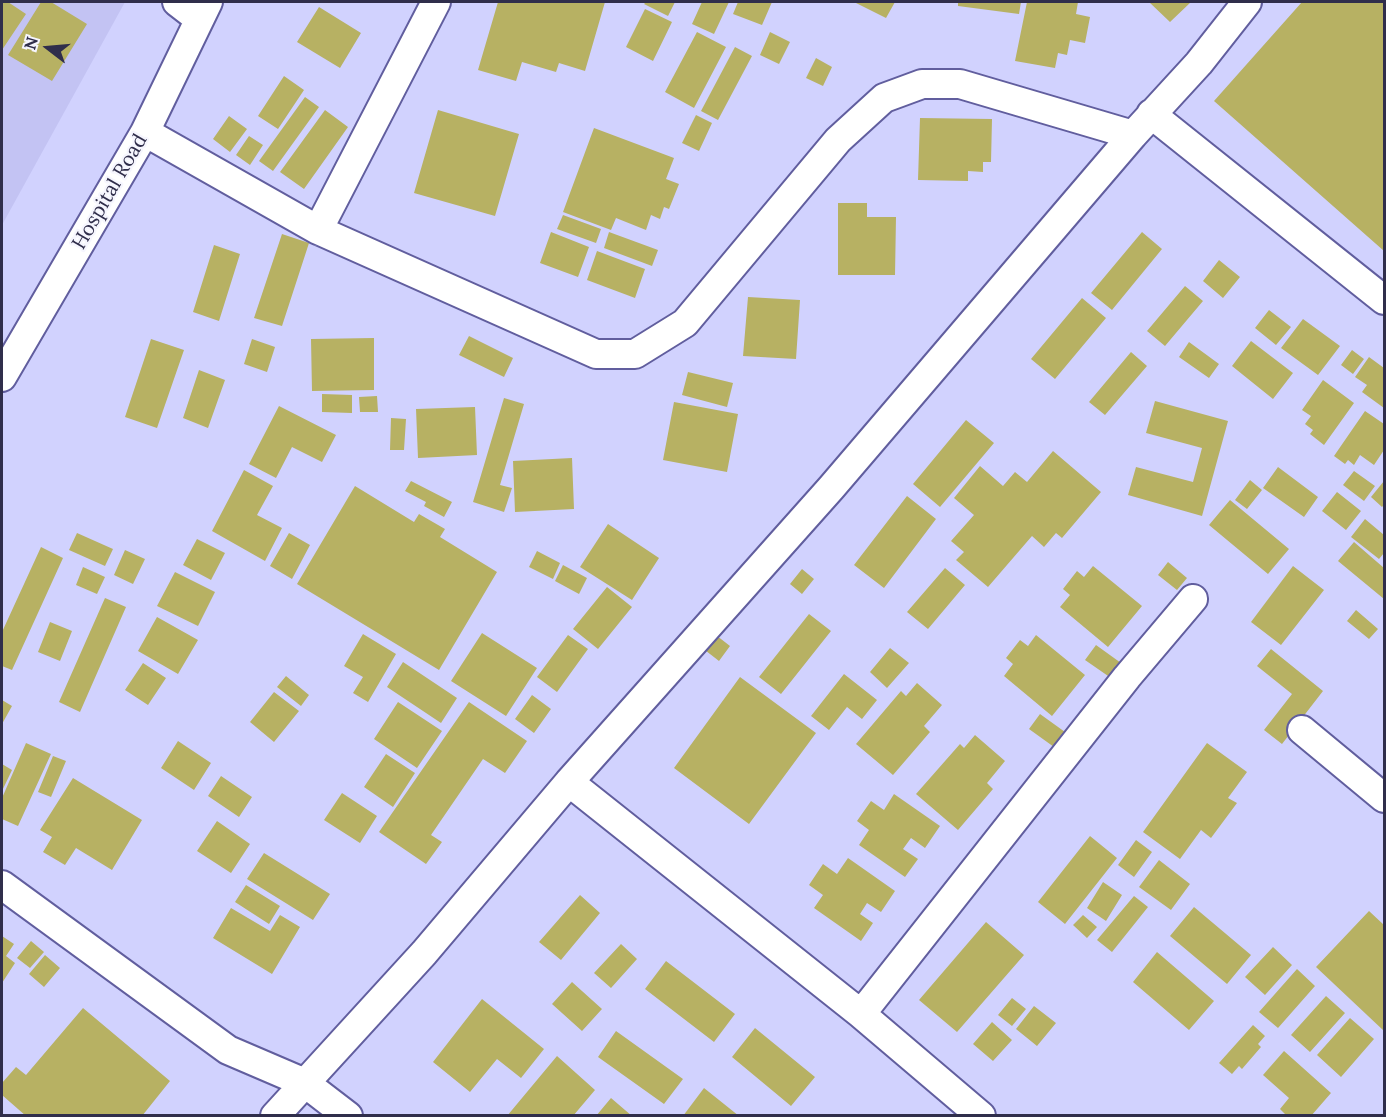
<!DOCTYPE html>
<style>
body{margin:0}
#map{position:relative;width:1386px;height:1117px;overflow:hidden;background:#d1d2fe;font-family:Lora,serif}
canvas{display:block}
.frame{position:absolute;inset:0;border:3px solid #302e4b;pointer-events:none}
.north{position:absolute;left:18px;top:18px;width:60px;height:60px;-webkit-text-stroke:4px #f6f6fe;paint-order:stroke;rotate:286deg;font-size:16px;font-weight:700;line-height:24px;text-align:center;color:#302e4b}
.north::after{content:'';display:block;margin:auto;width:21px;height:27px;background:#302e4b;clip-path:polygon(50% 0,100% 100%,50% 72%,0 100%)}
</style>
<div id="map">
<canvas width="1386" height="1117"></canvas>
<div class="frame"></div>
<div class="north">N</div>
</div>
<script>
const g = document.querySelector('canvas').getContext('2d');
g.lineJoin = 'round';
function paint(path, color) { g.fillStyle = color; g.fill(path, 'evenodd'); }
const poly = rows => new Path2D(rows.map(r => 'M' + r).join(''));
function strokePath(path, color, width, dash) { g.strokeStyle = color; g.lineWidth = width; g.lineCap = dash ? 'butt' : 'round'; g.setLineDash(dash || []); g.stroke(path); }
function drawText(font, color, halo, rows, align = 'center') {
  g.font = font + ' Lora,serif'; g.lineWidth = 4.5; g.setLineDash([]); g.textBaseline = 'middle'; g.strokeStyle = halo; g.fillStyle = color; for (const [text, x, y, turn = 0] of rows) {
    g.save(); g.translate(x, y); g.rotate((+turn || 0) * Math.PI / 180); g.textAlign = isNaN(turn) ? turn : align; if (halo) g.strokeText(text, 0, 0); g.fillText(text, 0, 0); g.restore();
  }
}
paint(poly([
 [2,2,125,2,2,225]
]), '#c3c3f3');
paint(poly([
 [2,2,8,2,26,14,2,50],
 [41,2,51,2,87,24,52,81,8,55],
 [498,2,605,2,585,71,559,63,556,72,522,62,516,81,478,70],
 [646,2,675,2,668,16,644,4],
 [702,2,729,2,714,34,692,24],
 [738,2,772,2,762,25,733,14],
 [854,2,895,2,886,18],
 [958,2,1021,2,1019,14,958,6],
 [1027,2,1078,2,1076,14,1090,17,1085,43,1070,40,1067,55,1058,53,1055,68,1015,61],
 [1149,2,1191,2,1170,22],
 [1302,2,1384,2,1384,251,1214,101],
 [319,7,361,33,340,68,297,42],
 [645,9,672,22,653,61,626,47],
 [697,32,726,47,694,108,665,92],
 [770,32,790,42,779,64,760,55],
 [735,47,752,56,718,120,701,111],
 [816,58,832,67,823,86,806,78],
 [284,76,304,90,278,129,258,116],
 [305,97,319,107,273,171,259,161],
 [325,110,348,127,304,189,280,172],
 [438,110,519,134,495,216,414,193],
 [696,115,712,123,699,151,682,143],
 [229,116,247,129,230,152,213,139],
 [920,118,992,119,991,162,983,162,983,172,968,171,968,181,918,180],
 [594,128,674,158,666,179,679,184,669,209,664,207,660,219,651,215,646,230,616,218,611,230,563,212],
 [249,136,263,145,250,165,236,155],
 [838,203,867,203,867,217,896,217,895,275,838,275],
 [563,215,601,229,596,243,557,229],
 [551,232,589,247,578,277,540,263],
 [609,232,658,250,652,266,604,248],
 [1142,232,1162,249,1112,310,1091,293],
 [282,234,309,243,282,326,254,318],
 [214,245,240,254,219,321,193,312],
 [597,251,645,269,635,298,587,280],
 [1219,260,1240,277,1223,298,1203,281],
 [1185,286,1203,301,1165,346,1147,331],
 [748,297,800,300,796,359,743,356],
 [1082,298,1106,318,1055,379,1031,359],
 [1269,310,1291,327,1276,345,1255,328],
 [1303,319,1340,346,1318,375,1281,348],
 [469,336,513,358,504,377,459,355],
 [374,338,374,390,312,391,311,339],
 [151,339,184,350,157,428,125,417],
 [252,339,275,347,267,372,244,364],
 [1251,341,1293,373,1273,399,1232,366],
 [1189,342,1219,364,1209,378,1179,357],
 [1352,350,1364,359,1353,374,1341,365],
 [1131,352,1147,366,1105,415,1089,402],
 [1369,357,1384,368,1384,408,1362,392,1367,385,1355,377],
 [199,370,225,380,208,428,183,418],
 [688,372,733,383,727,407,682,395],
 [1323,380,1354,403,1324,445,1310,434,1313,430,1305,424,1311,416,1302,410],
 [322,394,352,395,352,413,322,412],
 [377,396,378,412,360,412,359,397],
 [504,398,524,404,500,485,512,488,504,512,473,502],
 [1155,401,1228,421,1202,516,1128,495,1136,467,1193,482,1202,448,1146,433],
 [674,402,738,414,727,472,663,460],
 [279,406,336,435,322,462,292,447,276,478,249,464],
 [475,407,477,455,418,458,416,409],
 [1365,411,1384,424,1384,450,1374,465,1360,455,1354,465,1348,460,1345,464,1334,456],
 [391,418,406,419,404,450,390,450],
 [966,420,994,443,940,507,913,484],
 [1053,451,1101,492,1062,538,1056,533,1044,547,1032,536,988,587,956,560,964,552,951,541,974,515,954,498,980,466,1003,486,1015,472,1027,482],
 [572,458,574,509,515,512,513,461],
 [1278,467,1318,497,1304,517,1263,488],
 [244,470,273,486,257,515,282,528,265,561,212,531],
 [1354,471,1375,486,1364,501,1343,485],
 [1250,480,1262,490,1247,509,1235,500],
 [411,481,452,502,444,517,424,506,426,502,405,491],
 [1384,481,1384,505,1382,507,1371,497],
 [355,486,414,522,419,514,445,529,440,537,497,572,439,670,297,584],
 [1337,492,1361,511,1346,530,1322,511],
 [907,496,936,519,884,588,854,565],
 [1230,500,1289,549,1268,574,1209,525],
 [1365,519,1384,535,1384,553,1379,559,1351,537],
 [608,524,659,558,632,600,580,567],
 [77,533,113,549,105,566,69,550],
 [289,533,310,545,292,579,270,566],
 [197,539,225,553,211,580,183,565],
 [1354,542,1384,568,1384,599,1338,561],
 [41,547,63,558,12,670,2,666,2,632],
 [125,550,145,559,133,584,114,575],
 [537,551,560,563,553,579,529,567],
 [1168,562,1187,578,1177,590,1158,575],
 [563,565,587,578,579,594,555,581],
 [1093,566,1142,606,1108,647,1060,607,1070,595,1063,589,1077,571,1084,577],
 [1293,566,1324,590,1281,645,1251,622],
 [83,567,105,577,97,594,76,585],
 [945,568,965,585,928,629,907,612],
 [802,569,814,579,802,594,790,584],
 [175,572,215,592,198,626,157,606],
 [607,587,632,607,598,649,573,629],
 [105,598,126,607,80,712,59,702],
 [1356,610,1378,629,1369,639,1347,621],
 [809,614,831,631,781,694,759,677],
 [157,617,198,640,178,674,138,651],
 [50,622,72,631,60,661,38,652],
 [712,632,730,646,719,661,701,647],
 [482,633,537,668,506,716,451,681],
 [363,634,396,654,368,702,353,693,363,677,344,666],
 [568,635,588,649,557,692,537,677],
 [1036,635,1085,675,1052,716,1004,676,1013,664,1006,658,1020,640,1028,646],
 [1096,645,1121,663,1111,678,1085,660],
 [890,648,909,663,887,688,870,672],
 [1271,649,1323,691,1282,744,1264,730,1292,694,1257,666],
 [403,662,457,698,441,723,387,687],
 [143,663,166,678,148,705,125,690],
 [844,674,877,700,862,719,847,707,829,730,811,716],
 [286,676,309,695,301,706,277,687],
 [740,677,816,733,749,824,674,768],
 [917,683,942,705,924,726,930,732,893,775,856,744,901,691,906,696],
 [274,692,299,711,274,742,250,722],
 [532,695,551,709,534,733,515,719],
 [2,700,12,706,2,724],
 [398,702,442,731,417,768,374,739],
 [469,702,527,741,505,773,483,759,431,835,442,842,426,864,379,832],
 [1040,714,1065,732,1054,747,1029,729],
 [975,735,1005,761,987,783,993,789,958,830,916,794,960,744,964,748],
 [178,741,211,763,194,790,161,768],
 [26,743,51,754,18,826,2,819,2,798],
 [1207,743,1247,772,1228,798,1237,803,1211,838,1201,830,1180,859,1143,832],
 [386,754,415,773,393,807,364,787],
 [53,756,66,761,51,797,38,792],
 [2,764,12,770,2,791],
 [221,776,252,797,239,817,208,796],
 [73,778,142,820,112,870,76,848,65,865,43,852,52,837,40,830],
 [342,793,377,816,360,843,324,820],
 [894,794,940,826,925,848,911,838,903,849,918,859,905,877,859,845,869,830,857,821,871,801,884,810],
 [217,821,250,844,231,873,197,851],
 [1090,836,1117,858,1065,924,1038,902],
 [1136,840,1152,852,1134,877,1118,865],
 [264,853,330,894,313,920,247,879],
 [848,858,895,891,881,912,867,903,860,914,873,923,861,941,814,908,823,895,809,885,823,864,837,874],
 [1159,860,1190,884,1171,910,1139,887],
 [1103,882,1122,895,1106,921,1087,908],
 [246,885,280,906,269,924,235,902],
 [580,895,600,913,561,960,539,942],
 [1134,896,1148,907,1112,952,1097,940],
 [1194,907,1251,955,1227,984,1170,936],
 [231,908,270,931,280,915,300,927,272,974,213,938],
 [1369,911,1384,925,1384,1031,1316,967],
 [1083,915,1097,927,1087,938,1073,925],
 [986,922,1024,955,957,1032,919,1000],
 [2,936,14,944,6,956,15,963,2,983],
 [31,941,44,952,30,968,17,958],
 [621,944,637,959,611,988,594,973],
 [1273,947,1292,965,1265,995,1245,977],
 [1157,952,1214,1001,1189,1030,1133,982],
 [45,955,60,968,44,987,29,974],
 [666,961,735,1014,714,1042,645,989],
 [1297,969,1315,986,1278,1028,1259,1012],
 [572,982,602,1009,582,1031,552,1004],
 [1326,996,1345,1013,1310,1052,1291,1035],
 [1012,998,1026,1009,1012,1026,998,1015],
 [482,999,544,1049,521,1078,497,1059,470,1092,433,1062],
 [1034,1006,1056,1023,1037,1046,1016,1029],
 [83,1008,170,1081,142,1116,26,1116,2,1095,2,1083,16,1067,26,1075],
 [1350,1018,1374,1039,1341,1077,1317,1055],
 [992,1022,1012,1040,993,1061,973,1044],
 [1253,1025,1265,1036,1258,1044,1261,1047,1242,1069,1239,1066,1232,1074,1219,1063],
 [755,1028,815,1077,791,1106,732,1057],
 [616,1031,683,1079,664,1104,598,1057],
 [1284,1051,1331,1093,1311,1116,1287,1116,1280,1109,1289,1098,1263,1075],
 [557,1056,595,1090,573,1116,507,1116],
 [704,1088,739,1116,683,1116],
 [611,1098,632,1116,596,1116]
]), '#b7b163');
const minor = poly([
 [177,2,199,19],
 [1151,114,1384,300],
 [145,132,318,230,596,354,635,354,685,323,838,140,884,98,922,84,960,84,1133,135],
 [318,230,436,2],
 [2,377,145,132,208,2],
 [1302,730,1384,798],
 [569,782,861,1014,981,1116],
 [2,885,228,1050,305,1083,348,1116],
 [861,1014,1127,677,1193,599],
 [275,1116,424,953,569,782,831,488,1133,135,1199,63,1247,2]
]);
strokePath(minor, '#615e9e', 32);
strokePath(minor, '#fff', 28);
drawText('20px', '#302e4b', '#f6f6fe', [
 ["Hospital Road",110,192,-60]
]);
</script>
